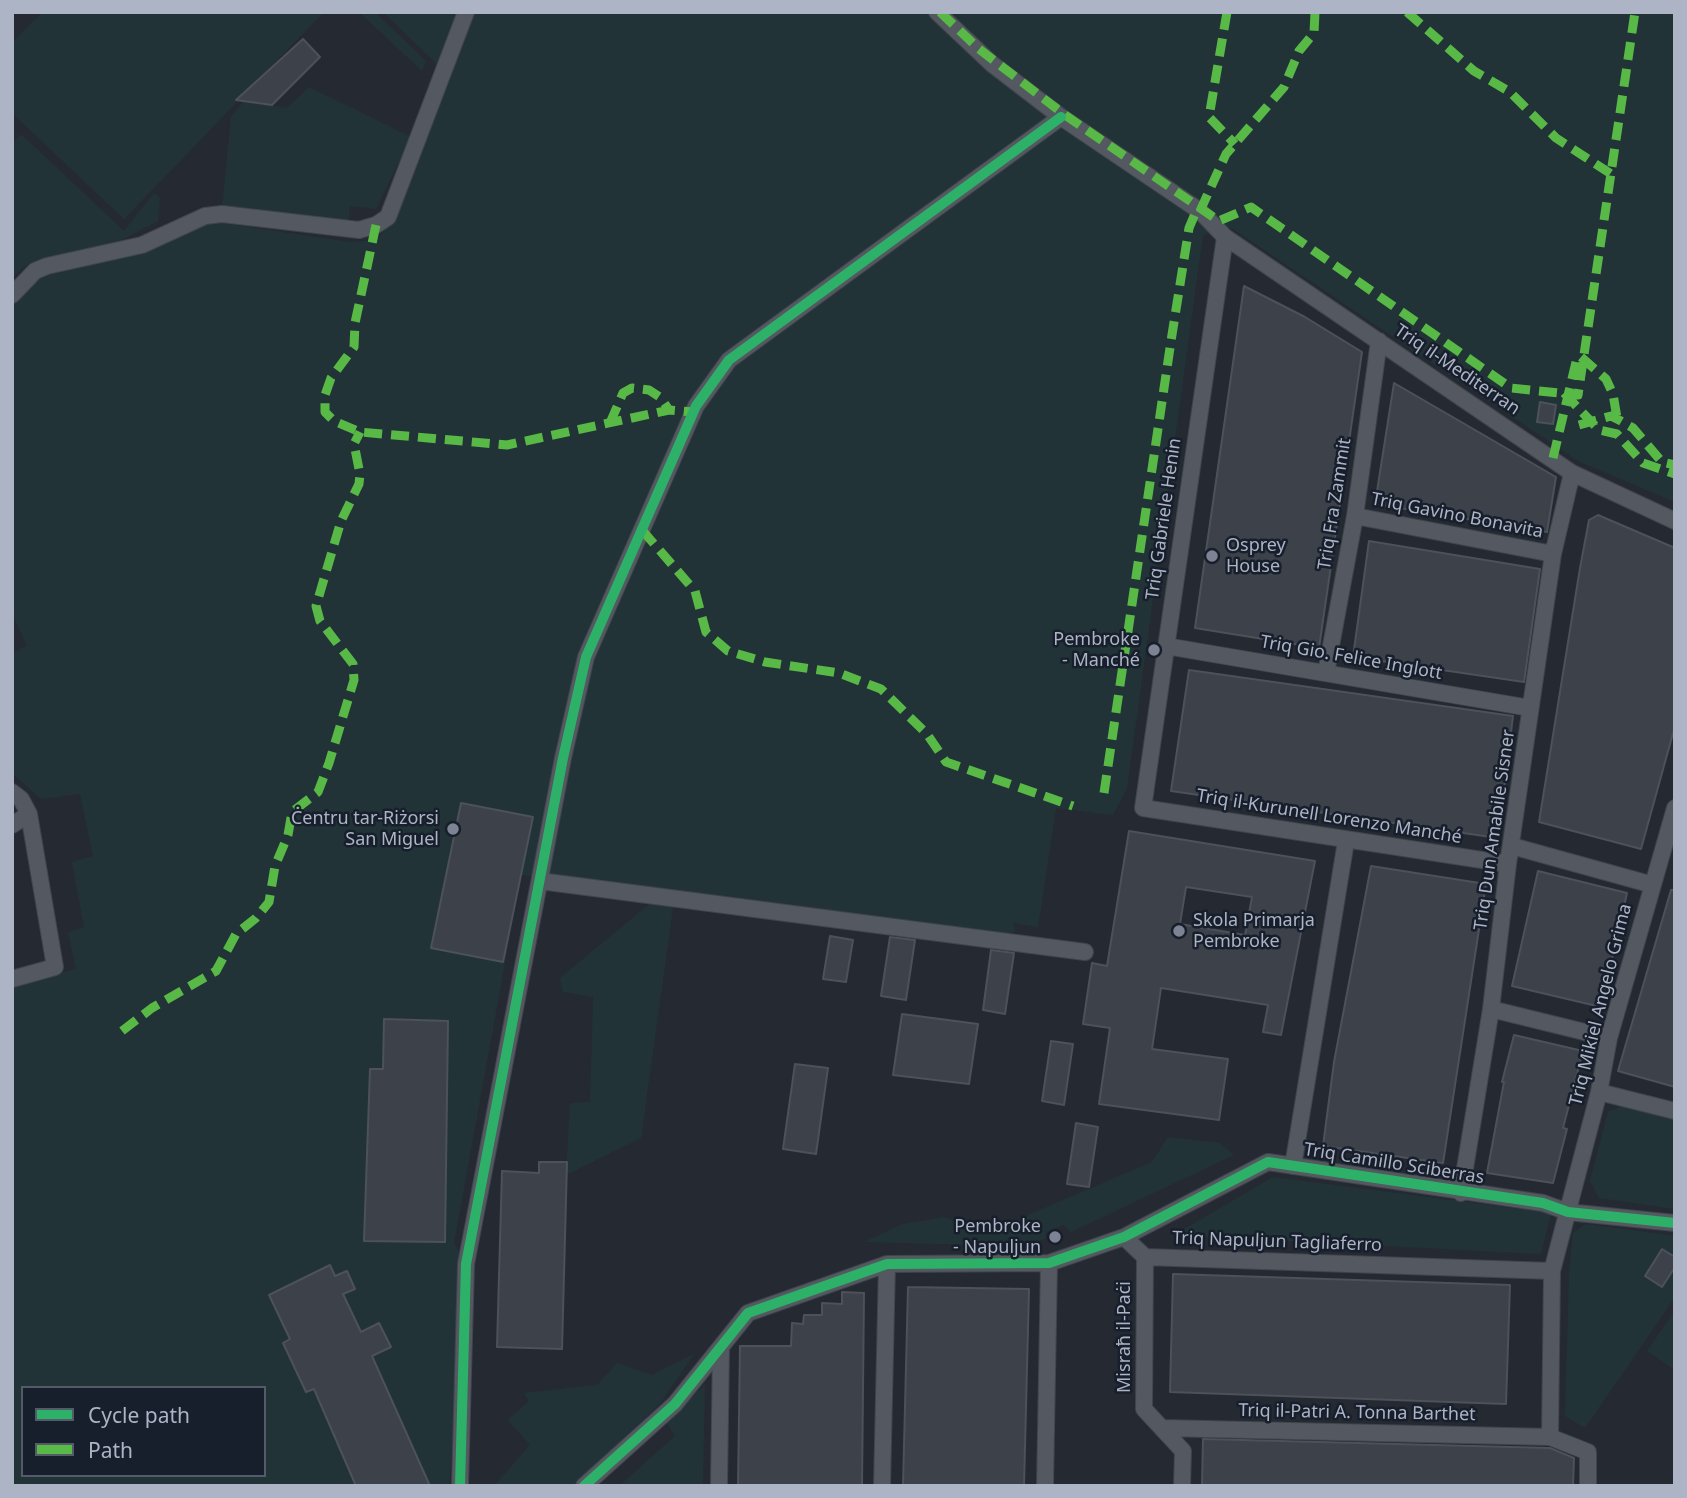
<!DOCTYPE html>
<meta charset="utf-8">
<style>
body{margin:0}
#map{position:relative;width:1687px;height:1498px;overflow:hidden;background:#252932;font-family:"Noto Sans",sans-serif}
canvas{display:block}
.frame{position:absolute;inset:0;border:14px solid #acb4c5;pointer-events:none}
.legend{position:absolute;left:21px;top:1386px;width:245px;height:91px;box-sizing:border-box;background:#181f2c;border:2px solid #535b69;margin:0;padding:9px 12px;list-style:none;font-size:21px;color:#acb4c5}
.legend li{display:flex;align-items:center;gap:14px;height:35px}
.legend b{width:35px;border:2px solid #535b69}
</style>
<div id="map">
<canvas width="1687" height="1498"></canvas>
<div class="frame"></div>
<ul class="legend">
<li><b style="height:9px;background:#2db169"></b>Cycle path</li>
<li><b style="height:9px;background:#58b947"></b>Path</li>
</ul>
</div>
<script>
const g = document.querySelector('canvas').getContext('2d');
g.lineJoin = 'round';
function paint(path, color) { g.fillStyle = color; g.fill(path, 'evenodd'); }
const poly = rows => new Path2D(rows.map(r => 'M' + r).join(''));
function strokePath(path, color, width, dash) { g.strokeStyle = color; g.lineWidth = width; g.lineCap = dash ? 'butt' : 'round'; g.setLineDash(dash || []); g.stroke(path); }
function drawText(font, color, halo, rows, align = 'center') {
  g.font = font + ' "Noto Sans",sans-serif'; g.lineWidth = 5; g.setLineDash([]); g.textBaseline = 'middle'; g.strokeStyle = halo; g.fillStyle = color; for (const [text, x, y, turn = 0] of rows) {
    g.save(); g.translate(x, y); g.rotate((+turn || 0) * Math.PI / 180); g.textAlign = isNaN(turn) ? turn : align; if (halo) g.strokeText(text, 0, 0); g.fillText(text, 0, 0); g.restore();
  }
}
paint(poly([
 [42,12,324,12,124,219,12,113,12,43],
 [359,12,375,12,426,61,422,71],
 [383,12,1675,12,1675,502,1578,461,1230,227,1203,235,1127,788,1113,815,1056,808,1038,927,1013,923,1015,931,1007,936,521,875,454,1243,466,1264,449,1486,12,1486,12,985,76,969,68,932,84,927,72,862,93,856,80,794,41,799,12,773,12,653,27,646,12,613,12,299,32,279,129,256,173,238,191,226,222,223,350,242,377,240,393,216,449,76],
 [23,1388,264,1388,264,1475,23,1475],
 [309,87,411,137,376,209,350,206,348,223,222,208,231,117,244,101,287,108],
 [21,134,124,231,154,193,160,198,158,221,114,244,26,265,12,278,12,144],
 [658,897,674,901,641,1138,566,1175,570,1103,590,1102,593,997,563,992,560,978],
 [1627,1104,1675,1116,1675,1209,1599,1198,1590,1181,1608,1112],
 [1168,1137,1219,1143,1234,1155,1071,1232,1064,1225,1046,1232,1045,1239,1014,1246,864,1242,903,1224,944,1217,986,1233,1152,1162],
 [1273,1177,1551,1213,1541,1254,1174,1235],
 [1586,1224,1675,1236,1675,1297,1585,1428,1565,1416,1569,1273,1573,1233],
 [1675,1311,1675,1370,1647,1351],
 [694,1354,659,1405,573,1486,494,1486,530,1445,508,1420,529,1401,524,1393,597,1385,617,1363,652,1375],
 [705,1384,703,1486,619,1486,675,1436,667,1423]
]), '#223338');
const building = poly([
 [303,39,320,57,272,105,236,100,303,39],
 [1244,286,1305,317,1362,352,1319,648,1195,628,1244,286],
 [1394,383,1556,477,1547,532,1375,504,1394,383],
 [1540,402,1556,405,1553,424,1537,422,1540,402],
 [1598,515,1675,548,1675,726,1641,849,1539,822,1580,568,1589,520,1598,515],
 [1369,541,1540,569,1524,682,1353,657,1369,541],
 [1189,670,1513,716,1498,838,1171,791,1189,670],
 [461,803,533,817,503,962,431,948,461,803],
 [1129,831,1315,861,1281,1035,1263,1032,1268,1005,1161,988,1152,1049,1228,1059,1219,1120,1099,1104,1110,1028,1083,1024,1092,963,1107,966,1129,831],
 [1186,887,1252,897,1245,935,1180,924,1186,887],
 [1371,866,1486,884,1443,1163,1323,1146,1334,1062,1371,866],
 [1538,871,1627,893,1601,1007,1512,986,1538,871],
 [1671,890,1675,890,1675,1087,1618,1071,1671,890],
 [830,936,853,940,846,982,823,979,830,936],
 [890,937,915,940,906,1000,881,996,890,937],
 [991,950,1014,953,1005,1014,983,1010,991,950],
 [902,1014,978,1024,969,1084,893,1075,902,1014],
 [384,1019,448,1021,445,1242,364,1241,370,1069,383,1069,384,1019],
 [1514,1035,1583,1051,1563,1128,1567,1129,1553,1183,1487,1173,1504,1082,1502,1082,1514,1035],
 [1051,1041,1073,1044,1064,1105,1042,1101,1051,1041],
 [795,1064,828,1068,816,1154,783,1149,795,1064],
 [1076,1123,1098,1127,1089,1187,1067,1184,1076,1123],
 [539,1162,567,1162,562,1349,497,1347,502,1171,539,1173,539,1162],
 [1662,1249,1675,1257,1675,1267,1662,1287,1645,1276,1662,1249],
 [330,1265,335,1276,347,1271,355,1289,343,1294,361,1332,379,1323,391,1347,372,1356,430,1486,356,1486,314,1389,306,1392,283,1343,290,1339,269,1295,330,1265],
 [1173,1274,1510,1285,1506,1404,1170,1392,1173,1274],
 [908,1287,1029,1289,1024,1486,903,1486,908,1287],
 [842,1292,864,1293,862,1486,738,1486,740,1346,791,1346,792,1323,803,1324,804,1315,822,1315,822,1303,842,1304,842,1292],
 [1203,1439,1550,1448,1574,1458,1573,1486,1202,1486,1203,1439]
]);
paint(building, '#3d414a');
strokePath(building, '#4c515a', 2);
const street = poly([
 [937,12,992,64,1061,117,1200,211,1225,237,1572,473,1675,521],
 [1225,237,1143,808,1508,864],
 [12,295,35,271,47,266,142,245,205,216,222,214,359,230,376,225,388,217,466,12],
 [1355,516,1553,554],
 [1166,646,1530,708],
 [1326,673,1355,516,1379,341],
 [12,792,21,799,29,814,55,967,12,979],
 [12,825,29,814],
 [1512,846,1653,885],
 [540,881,1085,952],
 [1491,1009,1609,1038],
 [1599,1092,1675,1111],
 [1293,1166,1346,841],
 [1461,1193,1491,1009,1508,864,1553,554,1572,473],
 [1124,1237,1145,1257,1552,1271],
 [1145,1257,1144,1409,1183,1451,1182,1486],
 [1163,1428,1550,1437],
 [460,1486,466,1264,563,758,586,657,696,406,729,360,1061,117],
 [584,1486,675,1404,748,1313,887,1264,1049,1263,1124,1237,1268,1162,1543,1203,1568,1212,1675,1223],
 [719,1486,721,1347],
 [882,1486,887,1264],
 [1045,1486,1049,1263],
 [1588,1486,1588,1452,1550,1437,1552,1271,1599,1092,1609,1038,1675,808]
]);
strokePath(street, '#40444b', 18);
strokePath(street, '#545860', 16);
strokePath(poly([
 [940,12,979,49,1065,115,1219,221,1251,207,1511,388,1578,395,1635,12],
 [1227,12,1209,117,1235,144],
 [1407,12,1474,71,1510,92,1556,138,1611,174],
 [1200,211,1226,154,1284,87,1299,51,1314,33,1315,12],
 [376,225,355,323,354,347,331,378,325,395,325,412,334,421,360,432,507,445,669,410,694,412],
 [1581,357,1606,379,1613,394,1618,424],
 [1564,393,1599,430,1617,434,1643,463,1675,474],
 [610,423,623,393,632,388,649,390,661,398,669,410],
 [1579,425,1611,416,1621,421,1633,428,1662,462,1675,465],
 [1553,458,1576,362],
 [642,530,695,591,706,632,728,651,765,662,839,673,881,689,927,734,946,762,1073,806],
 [1104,793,1171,341,1189,228,1197,209],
 [122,1031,152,1008,216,971,236,934,256,918,269,902,275,866,288,835,292,812,318,792,329,763,354,680,353,664,320,621,316,606,341,521,359,484,360,474,354,444,360,432]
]), '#58b947', 9, [18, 9]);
strokePath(poly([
 [460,1486,466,1264,563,758,586,657,696,406,729,360,1061,117],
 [584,1486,675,1404,748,1313,887,1264,1049,1263,1124,1237,1268,1162,1543,1203,1568,1212,1675,1223]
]), '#2db169', 10);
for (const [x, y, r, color] of [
 [1212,556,7,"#7d8392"],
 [1154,650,7,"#7d8392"],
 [453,829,7,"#7d8392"],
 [1179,931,7,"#7d8392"],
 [1055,1237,7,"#7d8392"]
]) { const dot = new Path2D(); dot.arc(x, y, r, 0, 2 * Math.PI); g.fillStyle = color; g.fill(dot); strokePath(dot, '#181f2c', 2.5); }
drawText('18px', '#acb4c5', '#181f2c', [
 ["Triq il-Mediterran",1457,370,34],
 ["Triq Fra Zammit",1335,504,-81],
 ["Triq Gavino Bonavita",1457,516,11],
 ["Triq Gabriele Henin",1164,519,-82],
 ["Triq Gio. Felice Inglott",1351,658,10],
 ["Triq il-Kurunell Lorenzo Manché",1329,817,9],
 ["Triq Dun Amabile Sisner",1495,830,-82],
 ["Triq Mikiel Angelo Grima",1601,1005,-76],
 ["Triq Camillo Sciberras",1394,1164,9],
 ["Triq Napuljun Tagliaferro",1277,1242,2],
 ["Misraħ il-Paċi",1125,1337,-90],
 ["Triq il-Patri A. Tonna Barthet",1357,1413,1]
]);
drawText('18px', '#acb4c5', '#181f2c', [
 ["Osprey",1226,546,"left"],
 ["House",1226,567,"left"],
 ["Pembroke",1140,640],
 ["- Manché",1140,661],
 ["Ċentru tar-Riżorsi",439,819],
 ["San Miguel",439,840],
 ["Skola Primarja",1193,921,"left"],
 ["Pembroke",1193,942,"left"],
 ["Pembroke",1041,1227],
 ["- Napuljun",1041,1248]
], 'right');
</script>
